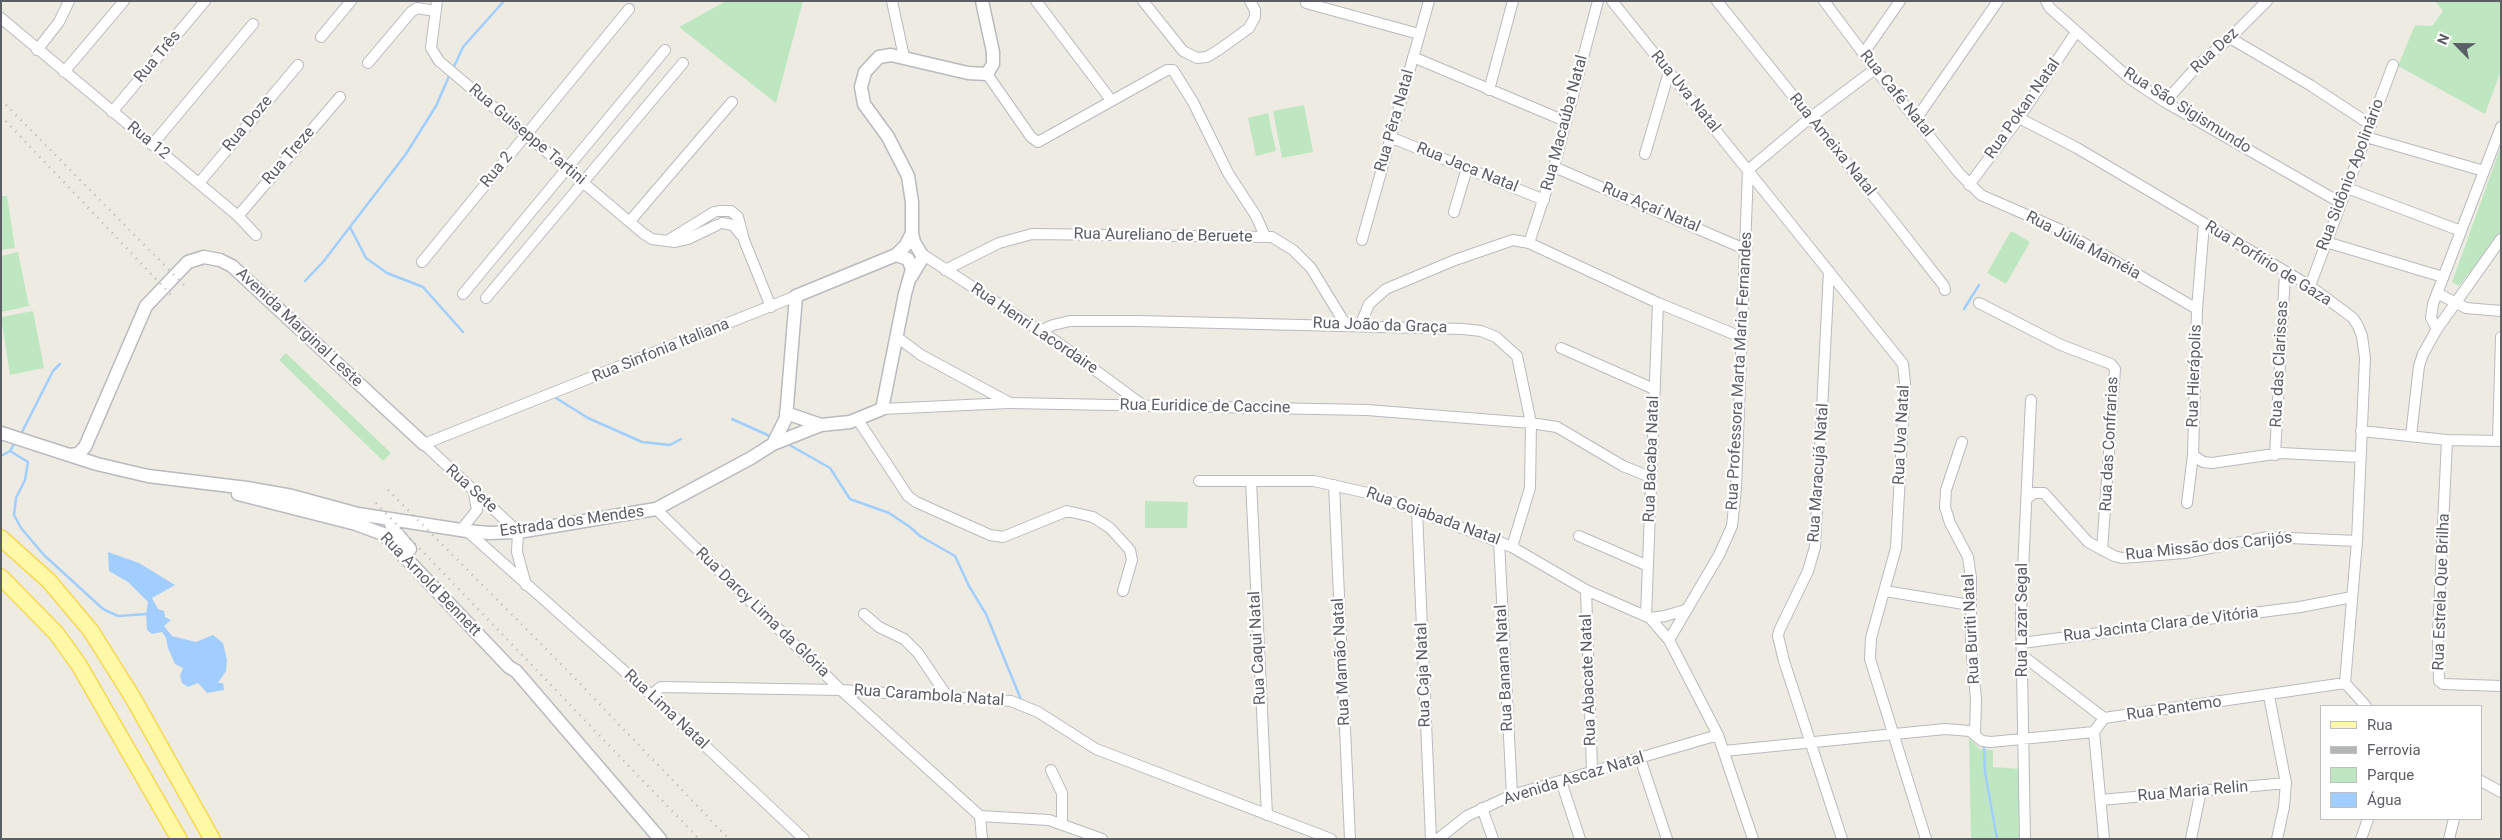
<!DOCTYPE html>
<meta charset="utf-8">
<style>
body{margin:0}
#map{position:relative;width:2502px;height:840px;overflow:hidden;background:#eeece2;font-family:Roboto,sans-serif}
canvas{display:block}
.frame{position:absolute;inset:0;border:2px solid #5b5e64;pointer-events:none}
.legend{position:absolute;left:2320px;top:705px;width:162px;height:115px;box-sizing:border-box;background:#fff;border:1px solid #bdbfc1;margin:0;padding:6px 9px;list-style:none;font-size:15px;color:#5b5e64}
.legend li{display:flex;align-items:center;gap:10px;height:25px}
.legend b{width:25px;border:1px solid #bdbfc1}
.north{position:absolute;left:2432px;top:20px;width:50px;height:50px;-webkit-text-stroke:4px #fff;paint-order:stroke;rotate:293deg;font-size:14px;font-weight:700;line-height:20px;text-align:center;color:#5b5e64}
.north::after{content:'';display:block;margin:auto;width:18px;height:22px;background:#5b5e64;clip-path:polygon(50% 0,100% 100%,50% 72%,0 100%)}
</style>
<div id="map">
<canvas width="2502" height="840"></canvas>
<div class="frame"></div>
<ul class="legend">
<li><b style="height:6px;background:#fff8a6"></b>Rua</li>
<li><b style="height:6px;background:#b4b5b5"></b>Ferrovia</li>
<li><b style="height:14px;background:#bee7c1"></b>Parque</li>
<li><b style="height:14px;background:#a1ceff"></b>Água</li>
</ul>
<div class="north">N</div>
</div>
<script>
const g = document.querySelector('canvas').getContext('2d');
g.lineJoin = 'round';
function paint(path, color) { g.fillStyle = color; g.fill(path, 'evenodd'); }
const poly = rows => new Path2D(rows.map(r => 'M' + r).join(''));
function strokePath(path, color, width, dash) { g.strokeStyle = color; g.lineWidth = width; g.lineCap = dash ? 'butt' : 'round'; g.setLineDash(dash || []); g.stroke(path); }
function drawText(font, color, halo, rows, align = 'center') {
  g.font = font + ' Roboto,sans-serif'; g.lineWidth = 4.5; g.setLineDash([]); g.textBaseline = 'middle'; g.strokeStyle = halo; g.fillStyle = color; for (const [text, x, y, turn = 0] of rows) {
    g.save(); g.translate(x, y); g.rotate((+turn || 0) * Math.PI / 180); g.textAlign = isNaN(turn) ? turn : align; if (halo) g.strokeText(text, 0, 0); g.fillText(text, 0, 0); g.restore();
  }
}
paint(poly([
 [726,1,803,1,776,103,679,27],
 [2435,1,2501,1,2501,71,2485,114,2398,66,2415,25,2432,26,2443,11],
 [1304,105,1313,152,1282,158,1273,111],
 [1268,113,1276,151,1256,156,1248,118],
 [2501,146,2501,232,2459,286,2452,282],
 [1,196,7,196,15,248,1,250],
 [2011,231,2030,242,2006,284,1987,273],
 [18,252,29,306,1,312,1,256],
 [33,311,44,368,10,375,1,317],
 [286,353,391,453,383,461,279,360],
 [1145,501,1188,502,1187,528,1145,528],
 [1969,738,1980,749,1993,750,1993,767,2021,769,2022,839,1971,839]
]), '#bee7c1');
paint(poly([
 [108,552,139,563,175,585,152,598,158,609,164,611,165,617,171,620,164,626,172,636,196,642,213,635,223,643,227,660,226,671,218,683,223,683,224,690,207,693,198,683,188,687,182,683,180,676,183,668,175,664,168,648,166,638,162,632,152,634,147,630,146,614,148,602,128,582,109,571]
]), '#a1ceff');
strokePath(poly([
 [453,69,463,47,504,1],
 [350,227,366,258,387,273,423,287,463,332],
 [305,281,323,262,406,154,436,106,450,74],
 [1964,309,1979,285],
 [556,398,588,418,642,442,670,445,681,439],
 [732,419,772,437],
 [21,434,53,371,60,364],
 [786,443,830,468,850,499,889,513,910,527,920,536,955,556,969,586,986,614,1022,702],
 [10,451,28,462,25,480,16,498,14,515,21,528,44,555,103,609,118,616,146,614],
 [1,456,10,451,16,441],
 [1984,747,1985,772,1997,839]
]), '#a1ceff', 2.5);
const minor = poly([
 [437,1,431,48,439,61,644,234,652,239,675,242,688,239,717,225],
 [892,1,904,57],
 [1036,1,1111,100],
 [1143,1,1183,51,1197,58,1207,57,1220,49,1249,28,1255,17,1255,10,1250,1],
 [1612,1,1903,364,1905,383,1896,548,1871,638,1870,659,1926,839],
 [1717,1,1890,217,1944,286,1945,290],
 [1824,1,1875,69,1959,173,1981,195,2061,230,2197,309],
 [2046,1,2050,8,2129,78,2165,102,2341,203],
 [1306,3,1419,34],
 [1,18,238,216,256,235],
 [321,37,351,1],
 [2230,38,2310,85,2371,125],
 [37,50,59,22,69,1],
 [1863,54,1900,1],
 [1413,57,1565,121],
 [368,63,411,12,417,8,435,11],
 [64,72,124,1],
 [987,74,1031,137,1038,142,1167,70,1173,70,1193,102,1228,173,1256,216,1265,236],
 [1489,90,1513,1],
 [2165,102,2200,63,2230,38,2267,1],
 [112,112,205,1],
 [2019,118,2077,148,2310,286,2353,318,2358,326,2362,336,2365,358,2357,541,2345,683],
 [1916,119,1998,1],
 [1390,137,1544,200],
 [2366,137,2484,171],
 [152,145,253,24],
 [1645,154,1669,72],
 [1554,167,1747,250],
 [199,183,298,65],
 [1969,185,2019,118,2076,32],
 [2347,188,2461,231],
 [719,211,731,211,738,217,744,240,771,307],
 [1454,212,1467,168],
 [238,216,340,97],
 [630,221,732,102],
 [722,223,733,225,741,235],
 [1362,240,1429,1],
 [667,241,714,212],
 [2326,242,2443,277],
 [1529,243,1554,167,1598,1],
 [922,254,1057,342,1144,406],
 [422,262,629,9],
 [945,270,999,243,1032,234,1272,237,1293,250,1311,268,1346,325],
 [1829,271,1815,547,1808,571,1779,631,1778,636,1784,661,1842,839],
 [2310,286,2393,65],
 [2437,293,2466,308,2501,311],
 [463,294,665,50],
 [486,298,683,63],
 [1979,303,2061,345,2111,364,2115,369,2102,550],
 [1360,326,1369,304,1386,289,1455,260,1513,240,1529,243,1658,303,1741,337],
 [2437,329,2431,318,2433,304,2501,127],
 [1040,331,1053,325,1070,321,1138,321,1463,329,1481,331,1496,337,1517,356,1531,423,1530,488,1512,547],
 [897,337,921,355,1010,403,1367,410,1531,423,1557,427,1623,466,1650,477],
 [1561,348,1654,389],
 [882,409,1009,403],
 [858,420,908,496,916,502,990,535,1003,537,1067,511,1093,517,1110,528,1130,550,1132,560,1123,591],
 [2361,431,2447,440,2501,441],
 [2411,436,2419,366,2423,354,2437,329,2501,239],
 [2447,440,2438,632,2439,681,2443,684,2501,686],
 [2498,441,2501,337],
 [1962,442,1946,490,1945,507,1950,523,1968,557,1971,578,1971,645,1976,699,1975,735],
 [2193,455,2203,462,2212,463,2281,453,2360,457],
 [2275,455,2285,273],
 [1199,481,1314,481,1372,494,1512,547,1586,590,1650,618,1669,640],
 [1251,481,1267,815],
 [1334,485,1350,839],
 [2028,498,2034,493,2044,493,2088,542,2114,556,2122,558,2184,553,2268,537,2357,541],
 [2187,503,2193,455,2197,309,2204,224],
 [656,509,841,690,980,816],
 [1417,511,1431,839],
 [461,530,477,510,474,493],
 [467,531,651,695,804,839],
 [1579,536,1648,566],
 [1499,541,1512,795],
 [526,585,517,552,518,532,424,444,796,296],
 [1586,590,1592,770],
 [1885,591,1970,605],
 [864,614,879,627,904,639,918,653,947,696],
 [1646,616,1658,303],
 [1650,618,1665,616,1685,610],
 [2022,643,2300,607,2352,597],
 [2023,656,2104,718,2345,683],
 [2345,683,2366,706],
 [651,695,661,687,841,690,1011,701,1038,712,1096,749,1331,839],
 [2269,696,2286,783,2284,807,2277,839],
 [2104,718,2094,732,2104,839],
 [1724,751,1945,729,1970,731,1982,741,1991,742,2094,732],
 [1640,758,1667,839],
 [1051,770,1062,793,1062,823],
 [1561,781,1580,839],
 [2481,781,2501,792],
 [2101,800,2286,783],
 [1482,808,1493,839],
 [980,816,1049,820,1102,839],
 [980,816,982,839],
 [1438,839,1467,816,1512,795,1718,735],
 [1753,839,1718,735,1669,640,1719,555,1732,526,1736,488,1748,170,1810,118,1875,69],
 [2025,839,2021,612,2031,400],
 [2191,839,2201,790],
 [2361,839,2368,819],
 [2449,839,2454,819]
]);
const tertiary = poly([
 [911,277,923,257,914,242,912,233],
 [786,413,821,425],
 [1,433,97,464,148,476,247,488,292,496,358,514,467,531,489,533,518,532,656,509,751,458,773,444,821,425,850,422,882,409,905,294,912,269,908,259,896,255],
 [773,444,786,418,796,296,896,255,906,245,912,233,912,202,908,176,888,137,864,104,861,87,865,72,879,57,891,55,968,73,987,74,993,64,993,52,982,1],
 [69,455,78,454,85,447,146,306,188,262,204,257,220,260,232,266,424,444],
 [238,494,356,524,383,534,509,667,516,671,660,839],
 [394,520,391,524,393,529,410,549]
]);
const primary = poly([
 [1,538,49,581,91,631,133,698,212,839],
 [1,577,56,633,79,665,179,839]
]);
strokePath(minor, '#b8babf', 12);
strokePath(tertiary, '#b8babf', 15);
strokePath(primary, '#f6d753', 18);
strokePath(minor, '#fff', 10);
strokePath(tertiary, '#fff', 12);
strokePath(primary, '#fff8a6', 15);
strokePath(poly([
 [1,100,185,286],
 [1,116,173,297],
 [388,490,562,665,729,839],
 [376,503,699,839]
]), '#b4b5b5', 2.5, [1, 6]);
drawText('16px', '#5b5e64', '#fff', [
 ["Rua Dez",2215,51,-43],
 ["Rua Três",158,57,-50],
 ["Rua Uva Natal",1685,92,51],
 ["Rua Café Natal",1896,94,51],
 ["Rua Pokan Natal",2023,109,-55],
 ["Rua São Sigismundo",2187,111,32],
 ["Rua Pêra Natal",1395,121,-74],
 ["Rua Macaúba Natal",1565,123,-75],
 ["Rua Doze",248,124,-50],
 ["Rua Guiseppe Tartini",527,135,40],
 ["Rua 12",148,141,39],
 ["Rua Ameixa Natal",1832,145,51],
 ["Rua Treze",289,156,-49],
 ["Rua Jaca Natal",1467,168,22],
 ["Rua 2",497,170,-51],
 ["Rua Sidônio Apolinário",2351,175,-69],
 ["Rua Açaí Natal",1651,208,23],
 ["Rua Aureliano de Beruete",1163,236,1],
 ["Rua Júlia Maméia",2083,246,28],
 ["Rua Porfírio de Gaza",2268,264,32],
 ["Rua João da Graça",1380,326,2],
 ["Avenida Marginal Leste",299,328,43],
 ["Rua Henri Lacordaire",1034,329,34],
 ["Rua Sinfonia Italiana",661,351,-22],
 ["Rua das Clarissas",2280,364,-87],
 ["Rua Professora Marta Maria Fernandes",1740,371,-87],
 ["Rua Hierápolis",2195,376,-88],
 ["Rua Euridice de Caccine",1205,407,1],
 ["Rua Uva Natal",1902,435,-87],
 ["Rua das Confrarias",2110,444,-87],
 ["Rua Bacaba Natal",1652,459,-88],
 ["Rua Maracujá Natal",1819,473,-86],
 ["Rua Sete",471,489,42],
 ["Rua Goiabada Natal",1433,517,20],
 ["Estrada dos Mendes",572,522,-8],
 ["Rua Missão dos Carijós",2209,547,-6],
 ["Rua Arnold Bennett",430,585,46],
 ["Rua Estrela Que Brilha",2442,592,-88],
 ["Rua Darcy Lima da Glória",762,613,44],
 ["Rua Lazar Segal",2023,620,-90],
 ["Rua Jacinta Clara de Vitória",2161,625,-7],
 ["Rua Buriti Natal",1972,629,-93],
 ["Rua Caqui Natal",1258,648,-93],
 ["Rua Mamão Natal",1342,662,-93],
 ["Rua Banana Natal",1505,668,-93],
 ["Rua Caja Natal",1424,675,-92],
 ["Rua Abacate Natal",1589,680,-92],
 ["Rua Carambola Natal",929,696,4],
 ["Rua Pantemo",2174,709,-8],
 ["Rua Lima Natal",666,710,43],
 ["Avenida Ascaz Natal",1574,779,-17],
 ["Rua Maria Relin",2193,792,-5]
]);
</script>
